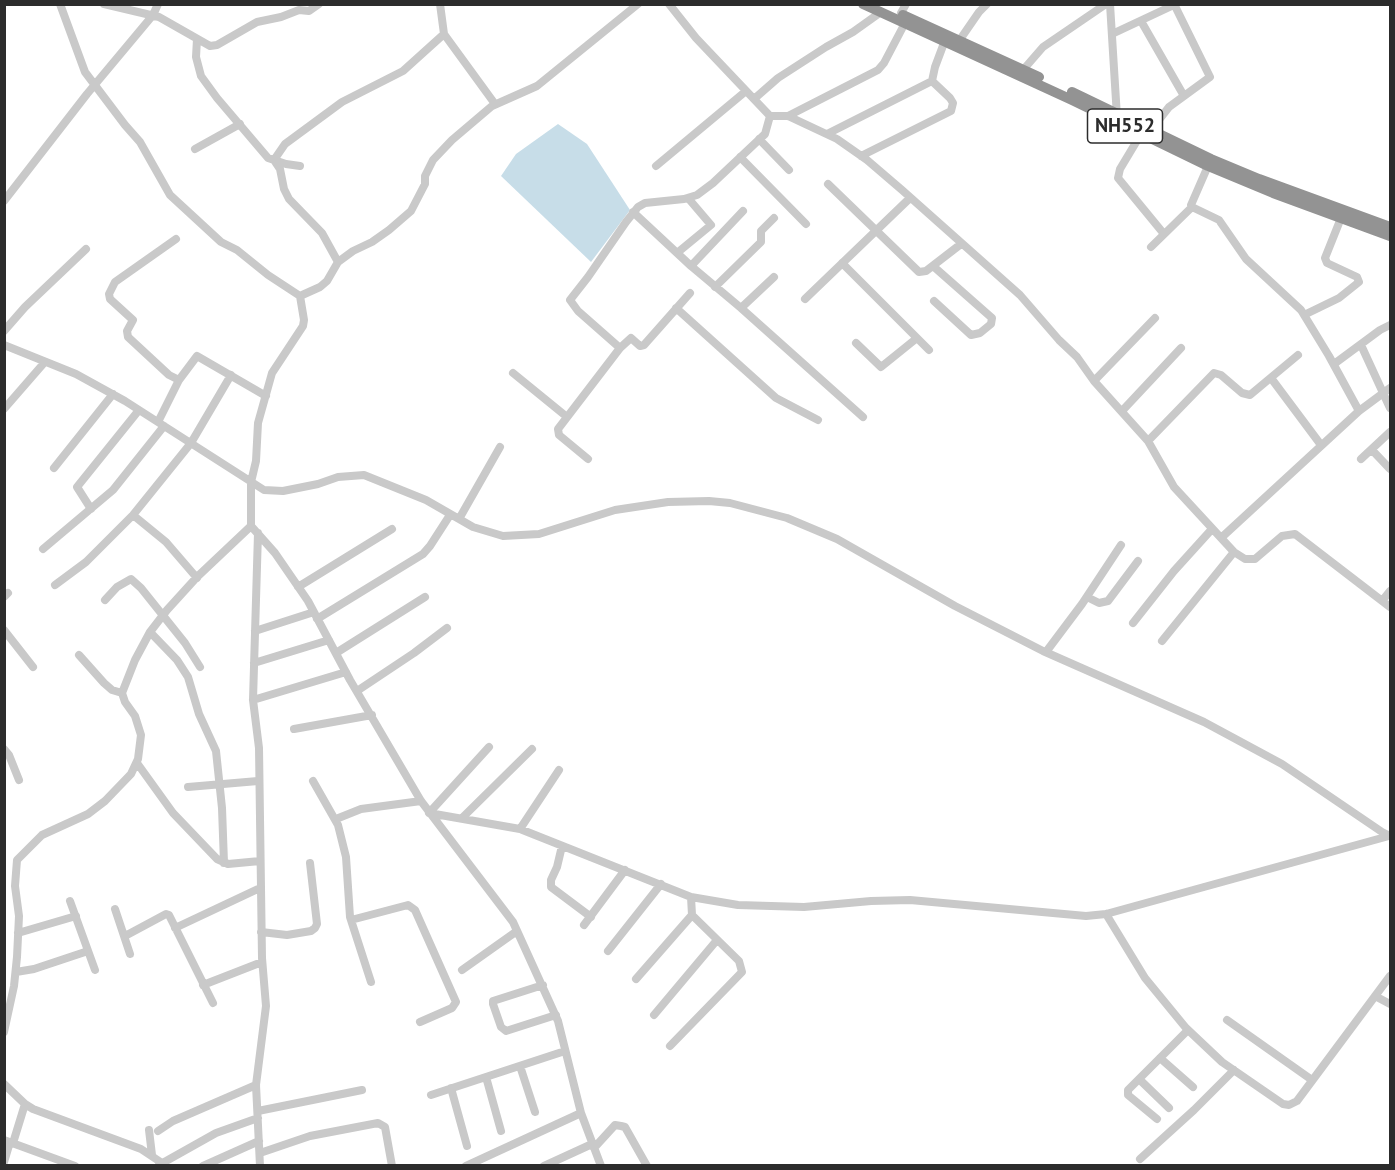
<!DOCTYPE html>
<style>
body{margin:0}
#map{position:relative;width:1395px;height:1170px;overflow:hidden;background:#fff;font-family:"PT Sans",sans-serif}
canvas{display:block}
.frame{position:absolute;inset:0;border:6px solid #2c2c2c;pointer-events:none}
</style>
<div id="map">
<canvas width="1395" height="1170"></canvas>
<div class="frame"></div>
</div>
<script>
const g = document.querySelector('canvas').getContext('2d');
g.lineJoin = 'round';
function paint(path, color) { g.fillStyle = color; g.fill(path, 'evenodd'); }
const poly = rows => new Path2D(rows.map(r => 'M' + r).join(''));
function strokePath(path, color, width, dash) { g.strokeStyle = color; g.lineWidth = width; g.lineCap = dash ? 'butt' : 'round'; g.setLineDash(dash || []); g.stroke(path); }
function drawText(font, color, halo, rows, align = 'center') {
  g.font = font + ' "PT Sans",sans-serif'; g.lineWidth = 6; g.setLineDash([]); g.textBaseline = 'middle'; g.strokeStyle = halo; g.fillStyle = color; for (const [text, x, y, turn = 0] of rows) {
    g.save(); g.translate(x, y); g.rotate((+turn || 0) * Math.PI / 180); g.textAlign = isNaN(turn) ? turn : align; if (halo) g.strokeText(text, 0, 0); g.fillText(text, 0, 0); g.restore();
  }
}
paint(poly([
 [558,124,587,144,630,210,591,262,501,176,516,154]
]), '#c7dde8');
strokePath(poly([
 [60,4,85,72,125,125,140,142,170,195,221,242,237,250,268,275,300,296,304,320,303,326,272,373,258,423,256,461,251,482,251,526,275,553,308,601,350,680,421,801,513,922,558,1021,581,1113,601,1166],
 [104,4,159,17,210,46,217,45,257,22,281,17,299,10,309,11,319,4],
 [440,4,444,34,495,104],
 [669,4,696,38,770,116,788,116,837,139,867,160,902,190,1020,295,1059,340,1077,357,1094,381,1148,441,1174,487,1234,552,1245,559,1255,559,1282,536,1295,534,1390,607],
 [1110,4,1117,117],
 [901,13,906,4],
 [1141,21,1184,96],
 [1112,34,1176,4],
 [197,39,196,57,201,76,217,98,268,158,286,164,300,166],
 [959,41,979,12,987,4],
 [1023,70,1043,47,1106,4],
 [754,99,778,78,826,47,853,32,881,12],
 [788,116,878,70,884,63,905,23],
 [1151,130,1169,107,1210,77,1175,6],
 [827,134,932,81,935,67,944,43],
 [1141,134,1120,169,1118,178,1164,234],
 [759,139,789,170],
 [195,149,240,124],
 [861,156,951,111,953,103,950,98,932,81],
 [740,157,806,224],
 [656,166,746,91],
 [1208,166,1191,205,1192,207,1219,220,1246,259,1301,310,1329,356,1359,411],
 [828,184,919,272,926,271,961,244],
 [4,201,87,94,153,15,158,4],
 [633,212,691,266,741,308,863,417],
 [176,239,115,282,109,294,110,299,133,320,127,331,128,337,169,375,179,380],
 [1151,247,1192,207],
 [677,253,711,225,688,198],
 [338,262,322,233,289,199,284,189,280,169,274,160,285,144,342,102,403,71,444,34],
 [842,263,929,350],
 [691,266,743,211],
 [933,266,992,318,991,324,980,333,971,335,934,301],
 [715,287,761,242,761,231,774,218],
 [690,293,644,345,640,346,631,338,620,348,578,311,570,300,588,277,626,222,638,207,645,203,684,199,697,195,713,183,765,134,770,116],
 [300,296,320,287,327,281,338,262,353,251,372,242,389,230,411,211,425,184,425,176,433,160,452,140,492,106,537,86,638,4],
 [805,299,910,198],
 [676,308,776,398,818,420],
 [741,308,774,277],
 [1304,315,1339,298,1359,282,1357,277,1327,263,1325,258,1341,218],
 [4,331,25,307,86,249],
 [856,343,881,367,917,338],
 [4,345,76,374,125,401,264,490,283,491,318,484,338,477,364,475,426,500,473,527,503,536,539,534,615,510,668,502,709,501,730,503,787,518,837,539,955,606,1043,651,1204,722,1282,764,1382,832,1390,836],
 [1361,345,1390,408],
 [1334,364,1380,330,1390,325],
 [513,373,567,417],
 [1271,378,1321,445],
 [1094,381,1155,318],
 [4,409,44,363],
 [1122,411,1181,348],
 [158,422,179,380,197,356,266,396],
 [1148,441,1214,373,1221,375,1242,393,1250,395,1298,355],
 [1372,450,1390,469],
 [588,459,559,435,558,429,620,348],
 [1361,459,1390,432],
 [54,468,113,394],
 [91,509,77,487,139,410],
 [133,515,166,542,197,578],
 [459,519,500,447],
 [258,533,253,700,259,748,262,958,266,1006,256,1085,260,1166],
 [1221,538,1359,411,1390,388],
 [43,549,113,490,164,426],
 [55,585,86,562,133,515,191,443,231,375],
 [298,587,392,529],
 [4,597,8,593],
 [1087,597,1099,603,1108,601,1138,561],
 [105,600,117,587,131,579,141,588,185,643,200,667],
 [1382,601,1390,591],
 [317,619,423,554,430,546,450,515],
 [1133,623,1174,571,1212,529],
 [4,630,33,667],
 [255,631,314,612],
 [150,632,177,660,188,677,199,714,216,751,222,808,224,863],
 [1162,641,1234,552],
 [1046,652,1082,604,1121,545],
 [336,653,425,597],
 [79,655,104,683,112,690,122,693],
 [254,663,329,640],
 [357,691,414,653,447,628],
 [253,700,346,672],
 [294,729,372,715],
 [489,747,429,813,520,829,691,897,738,905,804,907,871,901,910,900,1086,916,1106,914,1389,836],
 [4,749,9,755,19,780],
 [137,763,173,813,217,859,228,864,260,861],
 [313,781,338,825,346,857,350,917,371,982],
 [188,787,258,781],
 [462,818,532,749],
 [336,819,361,809,421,801],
 [520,829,559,770],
 [562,846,557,867,551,880,551,887,591,917],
 [70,901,95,970],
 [115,909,130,954],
 [1106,914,1145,978,1186,1028,1222,1062,1283,1104,1289,1105,1297,1101,1390,976],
 [351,920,408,905,415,910,456,1002,452,1008,420,1022],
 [584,925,625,870],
 [175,928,260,888],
 [261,932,287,935,311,931,315,928,317,924,310,863],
 [18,933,76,916],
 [125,936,166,914,169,915,213,1003],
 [608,951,661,884],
 [462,970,517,931],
 [16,972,34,969,88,951],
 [636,979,692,915,691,897],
 [203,985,262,962],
 [543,985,493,1001,493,1004,501,1027,506,1031,556,1015],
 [1375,996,1390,1004],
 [654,1015,717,940],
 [1227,1020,1312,1080],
 [4,1032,14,986,17,957,19,916,15,886,17,860,42,835,88,814,105,801,131,774,138,759,141,735,135,716,125,702,122,693,135,660,150,632,167,610,197,577,251,526],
 [670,1046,742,972,739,961,692,915],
 [1160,1058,1193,1087],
 [520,1066,535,1112],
 [486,1077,501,1131],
 [1139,1079,1169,1108],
 [4,1084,25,1104,33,1109,141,1149,162,1163],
 [451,1088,467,1146],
 [431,1095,565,1051],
 [258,1111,362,1090],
 [1157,1119,1128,1095,1128,1090,1188,1030],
 [149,1130,152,1155],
 [158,1131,173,1121,256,1085],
 [4,1140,75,1166],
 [13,1143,25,1104],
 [594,1148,615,1125,621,1126,625,1127,647,1166],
 [260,1153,310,1136,378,1123,385,1127,392,1166],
 [1140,1159,1194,1110,1234,1070],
 [4,1162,10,1142],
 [159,1165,216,1133,258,1118],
 [203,1166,259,1141],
 [466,1166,581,1113],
 [544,1166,592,1144]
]), '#c9c9c9', 8);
strokePath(poly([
 [863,4,1072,100,1208,166,1273,193,1390,236],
 [903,15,1039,77],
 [1072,92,1211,159,1259,179,1390,227]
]), '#939393', 10);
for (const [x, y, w] of [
 [1125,126,75]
]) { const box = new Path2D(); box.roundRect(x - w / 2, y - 17, w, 34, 4.5); g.fillStyle = '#fff'; g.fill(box); strokePath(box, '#2c2c2c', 1.5); }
drawText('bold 20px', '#2c2c2c', null, [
 ["NH552",1125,126]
]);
</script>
